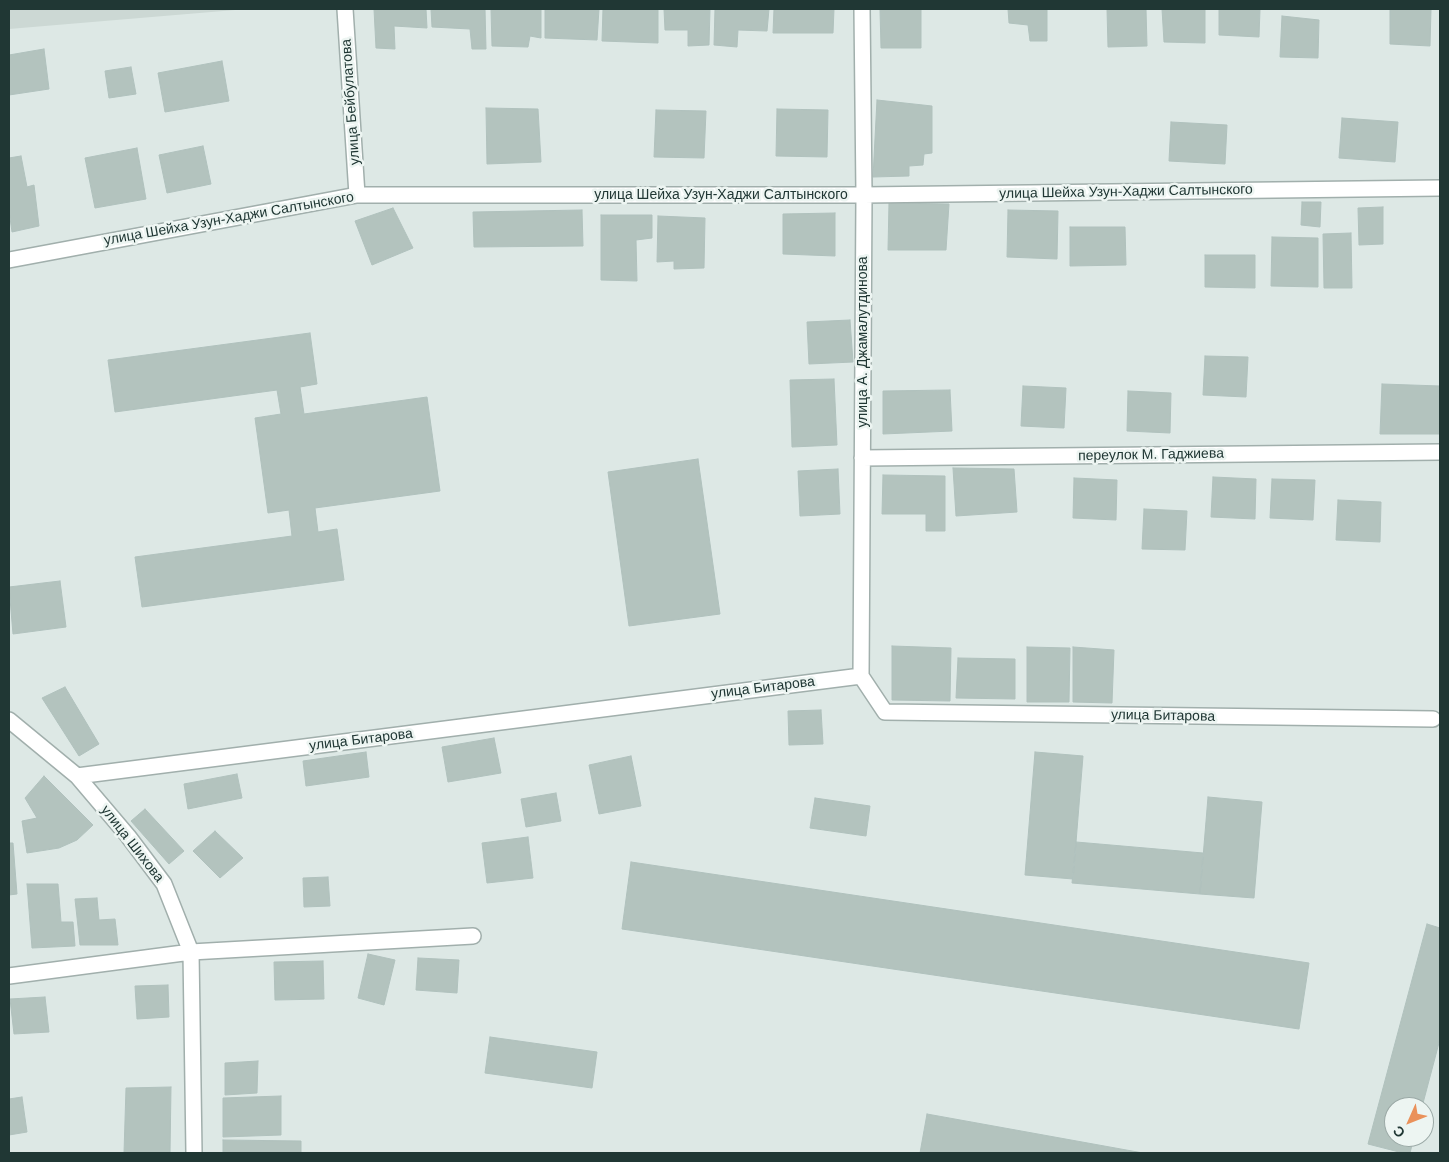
<!DOCTYPE html>
<meta charset="utf-8">
<style>
body{margin:0}
#map{position:relative;width:1449px;height:1162px;overflow:hidden;background:#dde8e5;font-family:Arial,sans-serif}
canvas{display:block}
.frame{position:absolute;inset:0;border:10px solid #203734;pointer-events:none}
.north{position:absolute;left:1384px;top:1097px;width:50px;height:50px;box-sizing:border-box;background:#edf5f2;border:1px solid #9ba9a6;border-radius:50%;rotate:226deg;font-size:14px;font-weight:700;line-height:20px;text-align:center;color:#203734}
.north::after{content:'';display:block;margin:auto;width:18px;height:22px;background:#ea915a;clip-path:polygon(50% 0,100% 100%,50% 72%,0 100%)}
</style>
<div id="map">
<canvas width="1449" height="1162"></canvas>
<div class="frame"></div>
<div class="north">С</div>
</div>
<script>
const g = document.querySelector('canvas').getContext('2d');
g.lineJoin = 'round';
function paint(path, color) { g.fillStyle = color; g.fill(path, 'evenodd'); }
const poly = rows => new Path2D(rows.map(r => 'M' + r).join(''));
function strokePath(path, color, width, dash) { g.strokeStyle = color; g.lineWidth = width; g.lineCap = dash ? 'butt' : 'round'; g.setLineDash(dash || []); g.stroke(path); }
function drawText(font, color, halo, rows, align = 'center') {
  g.font = font + ' Arial,sans-serif'; g.lineWidth = 5; g.setLineDash([]); g.textBaseline = 'middle'; g.strokeStyle = halo; g.fillStyle = color; for (const [text, x, y, turn = 0] of rows) {
    g.save(); g.translate(x, y); g.rotate((+turn || 0) * Math.PI / 180); g.textAlign = isNaN(turn) ? turn : align; if (halo) g.strokeText(text, 0, 0); g.fillText(text, 0, 0); g.restore();
  }
}
paint(poly([
 [9,9,247,9,9,29]
]), '#ccd8d4');
const building = poly([
 [374,9,426,9,427,28,394,26,395,49,376,48,374,9],
 [431,9,485,9,486,49,472,49,470,29,432,27,431,9],
 [491,9,541,9,541,38,530,36,528,47,492,46,491,9],
 [545,9,599,9,597,40,545,38,545,9],
 [603,9,658,9,658,43,602,41,603,9],
 [664,9,710,9,709,45,688,46,688,30,665,30,664,9],
 [715,9,769,9,767,31,738,30,737,47,714,45,715,9],
 [774,9,834,9,833,33,773,33,774,9],
 [880,9,921,9,921,48,881,48,880,9],
 [1008,9,1047,9,1047,41,1030,41,1028,25,1009,23,1008,9],
 [1107,9,1146,9,1147,46,1108,47,1107,9],
 [1162,9,1205,9,1205,43,1164,42,1162,9],
 [1219,9,1260,9,1259,37,1219,35,1219,9],
 [1390,9,1431,9,1430,46,1390,44,1390,9],
 [1282,16,1319,20,1318,58,1280,57,1282,16],
 [44,49,49,89,9,95,9,55,44,49],
 [222,61,229,101,165,112,158,73,222,61],
 [131,67,136,94,109,98,105,71,131,67],
 [877,100,932,106,932,153,924,154,923,165,909,166,909,176,873,177,877,100],
 [486,108,538,109,541,162,487,164,486,108],
 [777,109,828,110,827,157,776,156,777,109],
 [656,110,706,111,704,158,654,157,656,110],
 [1342,118,1398,122,1395,162,1339,158,1342,118],
 [1171,122,1227,125,1225,164,1169,161,1171,122],
 [203,146,211,184,167,193,159,155,203,146],
 [137,148,146,199,95,208,85,158,137,148],
 [21,156,27,187,34,185,39,226,12,232,9,211,9,158,21,156],
 [1302,202,1321,202,1320,227,1301,225,1302,202],
 [889,203,949,204,946,250,888,250,889,203],
 [1383,207,1383,244,1359,245,1358,208,1383,207],
 [393,208,413,248,372,265,355,221,393,208],
 [582,210,583,246,474,247,473,212,582,210],
 [1008,210,1058,211,1057,259,1007,257,1008,210],
 [835,213,835,256,783,254,783,214,835,213],
 [601,215,652,215,652,238,636,240,637,281,601,280,601,215],
 [658,216,705,218,704,268,674,269,674,261,657,262,658,216],
 [1070,227,1125,227,1126,265,1070,266,1070,227],
 [1351,233,1352,288,1324,288,1323,234,1351,233],
 [1272,237,1318,238,1318,287,1271,286,1272,237],
 [1205,255,1255,255,1255,288,1205,287,1205,255],
 [850,320,853,362,809,364,807,322,850,320],
 [310,333,317,384,300,387,304,414,427,397,440,491,315,508,318,532,337,529,344,580,142,607,135,557,292,536,289,510,268,513,255,418,281,414,277,390,115,412,108,360,310,333],
 [1205,356,1248,357,1246,397,1203,395,1205,356],
 [834,379,837,445,792,447,790,380,834,379],
 [1382,384,1440,386,1440,434,1380,434,1382,384],
 [1023,386,1066,388,1064,428,1021,426,1023,386],
 [950,390,952,431,883,434,883,391,950,390],
 [1128,391,1171,393,1170,433,1127,431,1128,391],
 [698,459,720,614,629,626,608,472,698,459],
 [953,468,1014,469,1017,512,956,516,953,468],
 [838,469,840,514,800,516,798,471,838,469],
 [883,475,945,476,945,531,926,531,926,514,882,514,883,475],
 [1213,477,1256,479,1255,519,1211,517,1213,477],
 [1074,478,1117,480,1116,520,1073,518,1074,478],
 [1272,479,1315,480,1313,520,1270,518,1272,479],
 [1338,500,1381,502,1380,542,1336,540,1338,500],
 [1144,509,1187,511,1185,550,1142,549,1144,509],
 [60,581,66,627,13,634,9,587,60,581],
 [892,646,951,648,950,701,892,700,892,646],
 [1027,647,1070,648,1069,702,1027,702,1027,647],
 [1073,647,1114,650,1112,703,1073,702,1073,647],
 [958,658,1015,659,1015,699,956,698,958,658],
 [65,687,99,744,79,756,42,698,65,687],
 [821,710,823,744,789,745,788,711,821,710],
 [494,738,501,773,448,782,442,747,494,738],
 [366,752,369,777,306,786,303,761,366,752],
 [1035,752,1083,756,1073,879,1025,875,1035,752],
 [631,756,641,806,599,814,589,765,631,756],
 [237,774,242,798,188,809,184,784,237,774],
 [44,776,93,825,77,840,59,848,27,853,22,821,37,818,25,798,44,776],
 [556,793,561,821,526,827,521,799,556,793],
 [1208,797,1262,802,1254,898,1200,894,1208,797],
 [815,798,870,806,866,836,810,828,815,798],
 [145,809,184,851,169,864,131,821,145,809],
 [215,831,243,858,220,878,193,851,215,831],
 [528,837,533,878,487,883,482,843,528,837],
 [1076,842,1203,853,1200,894,1072,883,1076,842],
 [9,843,13,843,17,894,9,895,9,843],
 [631,862,1309,963,1299,1029,622,929,631,862],
 [328,877,330,906,304,907,303,878,328,877],
 [27,884,58,884,61,922,73,922,75,946,32,948,27,884],
 [97,898,99,920,115,919,118,945,80,945,75,899,97,898],
 [1427,924,1440,928,1440,1039,1422,1107,1394,1107,1394,1137,1414,1137,1410,1153,1403,1153,1368,1144,1427,924],
 [368,954,395,960,384,1005,358,998,368,954],
 [418,958,459,960,457,993,416,990,418,958],
 [323,961,324,999,275,1000,274,962,323,961],
 [168,985,169,1017,137,1019,135,986,168,985],
 [45,997,49,1032,14,1034,10,999,45,997],
 [490,1037,597,1052,592,1088,485,1073,490,1037],
 [258,1061,257,1093,225,1095,225,1063,258,1061],
 [171,1087,170,1153,124,1153,126,1088,171,1087],
 [281,1096,281,1135,223,1137,223,1098,281,1096],
 [22,1097,27,1132,9,1135,9,1099,22,1097],
 [927,1114,1143,1153,920,1153,927,1114],
 [223,1140,301,1141,301,1153,223,1153,223,1140]
]);
paint(building, '#b3c3be');
strokePath(building, '#b0c1bd', 1);
const lane = poly([
 [191,952,473,936]
]);
const street = poly([
 [345,9,357,195],
 [9,260,357,195,864,195,1440,188],
 [862,458,1440,452],
 [861,676,864,195,862,9],
 [9,720,77,776,128,836,164,884,191,952,194,1153],
 [77,776,861,676,885,712,1433,719],
 [9,976,191,952]
]);
strokePath(lane, '#a1afac', 18);
strokePath(street, '#a1afac', 18);
strokePath(lane, '#fff', 15);
strokePath(street, '#fff', 15);
drawText('14px', '#203734', '#edf5f2', [
 ["улица Бейбулатова",351,102,-94],
 ["улица Шейха Узун-Хаджи Салтынского",1126,192,-1],
 ["улица Шейха Узун-Хаджи Салтынского",721,195],
 ["улица Шейха Узун-Хаджи Салтынского",229,219,-10],
 ["улица А. Джамалутдинова",863,342,-90],
 ["переулок М. Гаджиева",1151,455,-1],
 ["улица Битарова",763,688,-7],
 ["улица Битарова",1163,716,1],
 ["улица Битарова",361,740,-7],
 ["улица Шихова",132,844,52]
]);
</script>
